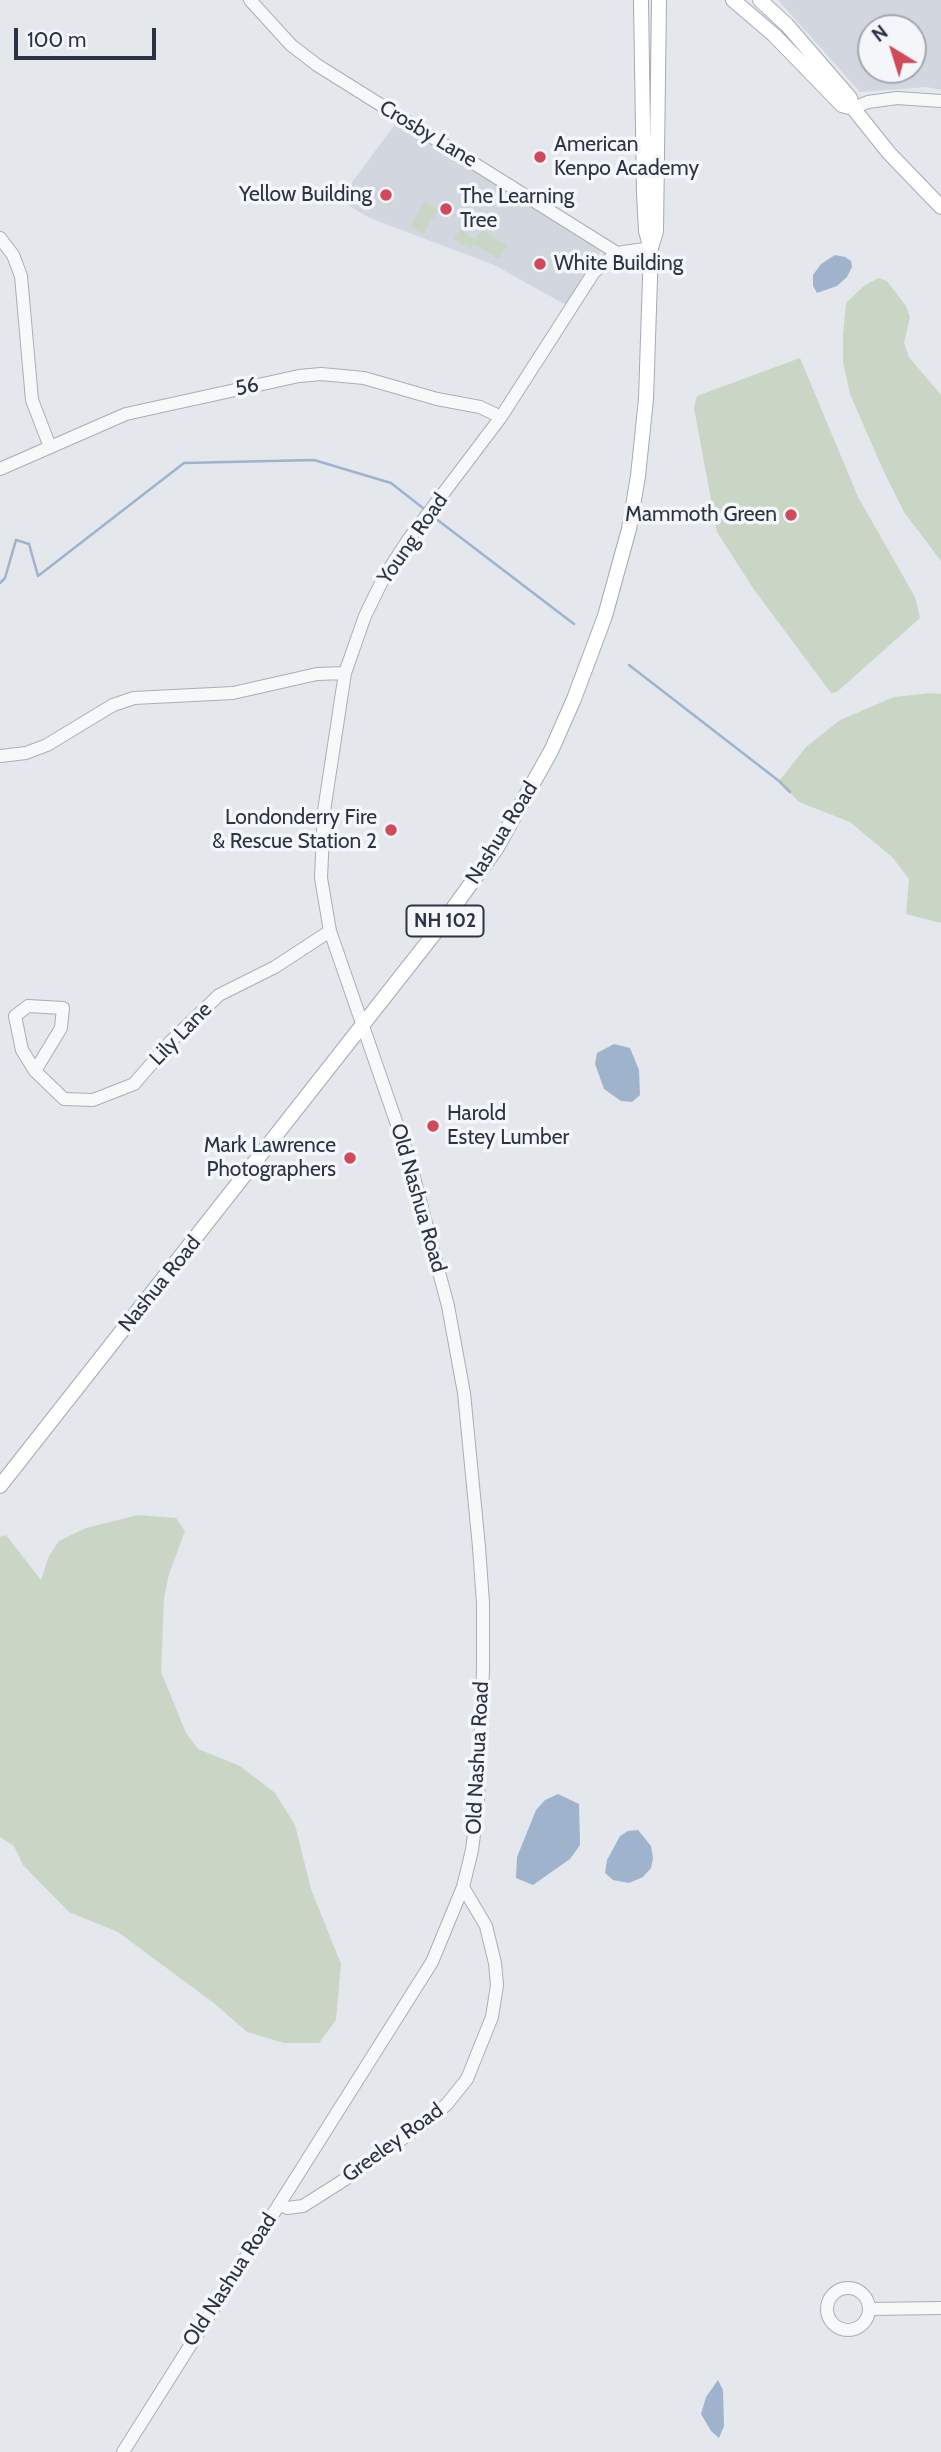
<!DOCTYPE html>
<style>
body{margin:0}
#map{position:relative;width:941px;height:2452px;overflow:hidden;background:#e4e7ec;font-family:Cabin,sans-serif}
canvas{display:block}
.north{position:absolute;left:857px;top:14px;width:70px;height:70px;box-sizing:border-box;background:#f4f6f9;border:2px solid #a4a8b1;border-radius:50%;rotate:322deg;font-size:19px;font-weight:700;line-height:28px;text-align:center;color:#2b3445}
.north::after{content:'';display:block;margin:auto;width:24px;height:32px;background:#d1495b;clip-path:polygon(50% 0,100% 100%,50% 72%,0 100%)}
.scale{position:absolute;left:14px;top:28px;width:142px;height:32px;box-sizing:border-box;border:4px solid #2b3445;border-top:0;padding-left:9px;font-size:21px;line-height:24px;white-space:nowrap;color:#2b3445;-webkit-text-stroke:5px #f4f6f9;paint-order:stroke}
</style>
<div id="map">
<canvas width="941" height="2452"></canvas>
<div class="north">N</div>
<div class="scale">100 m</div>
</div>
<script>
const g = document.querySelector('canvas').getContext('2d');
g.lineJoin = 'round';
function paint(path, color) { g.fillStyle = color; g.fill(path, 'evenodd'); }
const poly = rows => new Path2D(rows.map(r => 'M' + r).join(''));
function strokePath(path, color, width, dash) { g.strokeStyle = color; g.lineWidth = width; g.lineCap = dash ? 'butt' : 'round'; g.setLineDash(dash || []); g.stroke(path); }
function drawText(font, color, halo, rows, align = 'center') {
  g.font = font + ' Cabin,sans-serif'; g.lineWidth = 7; g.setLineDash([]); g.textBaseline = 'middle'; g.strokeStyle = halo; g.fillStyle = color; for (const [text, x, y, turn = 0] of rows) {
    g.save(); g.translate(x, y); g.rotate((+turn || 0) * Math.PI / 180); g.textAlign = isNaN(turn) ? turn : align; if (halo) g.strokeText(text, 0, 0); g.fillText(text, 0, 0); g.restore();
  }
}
paint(poly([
 [778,0,941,0,941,90,927,87,860,92],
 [913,28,913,70,871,70,871,28],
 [396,123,598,247,600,252,566,305,494,265,370,218,339,200]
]), '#d2d6de');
paint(poly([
 [425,202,438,210,423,234,410,226],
 [460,229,475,240,482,230,507,246,499,259,474,244,470,249,454,239],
 [878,278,887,281,906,306,910,317,904,343,909,357,941,395,941,561,904,512,884,472,850,394,843,362,843,335,846,303,864,286],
 [800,358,858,497,915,597,920,618,837,692,831,693,755,591,717,532,694,408,697,396],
 [932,693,941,694,941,923,906,914,909,879,892,857,850,822,799,802,779,781,806,747,840,720,894,697],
 [138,1515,176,1518,185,1531,169,1574,164,1598,161,1672,186,1733,198,1749,240,1766,275,1793,295,1825,311,1889,341,1964,336,2020,319,2043,284,2043,247,2032,215,2004,118,1932,69,1912,23,1865,14,1846,0,1837,0,1537,6,1535,41,1580,49,1556,59,1541,86,1528]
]), '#c9d6c5');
paint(poly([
 [835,255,845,257,851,261,852,267,847,277,837,286,817,293,813,286,813,275,821,264],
 [614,1044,630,1048,639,1070,640,1095,632,1102,621,1101,604,1089,595,1064,597,1053],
 [558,1794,579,1804,580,1845,570,1859,533,1885,516,1878,517,1857,536,1810,545,1800],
 [638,1830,651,1846,653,1858,651,1868,643,1877,629,1883,613,1880,605,1873,607,1860,620,1836,628,1831],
 [718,2380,723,2390,724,2426,719,2438,711,2431,701,2414,706,2397]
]), '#9fb4cc');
strokePath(poly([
 [435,518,574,624],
 [0,583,5,578,16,540,29,544,38,576,184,463,314,460,391,483,423,508],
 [629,665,779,781,790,792]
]), '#9fb4cc', 2.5);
const minor = poly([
 [250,0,291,45,317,65,617,253],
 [853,108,868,102,897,98,941,101],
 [0,238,13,255,21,276,32,400,50,447],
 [0,469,126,414,299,376,321,374,364,378,437,399,480,407,501,417],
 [0,756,26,753,47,745,113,705,134,698,233,693,317,674,345,673],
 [35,1071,61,1028,63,1008,28,1006,15,1016,22,1050,35,1071,64,1099,93,1100,134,1084,171,1041,219,995,275,967,330,931],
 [279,2204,287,2208,303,2206,344,2180,430,2119,447,2104,467,2079,492,2017,497,1985,495,1963,486,1926,463,1887],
 '827 2309a21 21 0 1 1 42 0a21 21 0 1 1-42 0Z',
 [869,2309,941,2308],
 [123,2452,432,1962,463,1887,472,1850,478,1803,483,1669,483,1603,479,1547,464,1393,448,1306,409,1159,330,931,321,878,324,811,345,673,365,616,384,577,408,540,501,417,594,272,617,253,651,248]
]);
const major = poly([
 [641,0,644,193,646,231,650,246],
 [733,0,774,35,842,105,853,108],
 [760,0,787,25,850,98,853,108,889,153,941,207],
 [0,1486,438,929,496,849,551,751,574,699,605,616,629,529,638,476,646,399,651,248,656,231,659,0]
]);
strokePath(minor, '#a9aeb7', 14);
strokePath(major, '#a3abb8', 16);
strokePath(minor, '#f7f8fa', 12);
strokePath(major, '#fff', 14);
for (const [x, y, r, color] of [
 [540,157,7,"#d1495b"],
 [386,195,7,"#d1495b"],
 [446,209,7,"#d1495b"],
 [540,264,7,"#d1495b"],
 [791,515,7,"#d1495b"],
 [391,830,7,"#d1495b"],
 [433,1126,7,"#d1495b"],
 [350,1158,7,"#d1495b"]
]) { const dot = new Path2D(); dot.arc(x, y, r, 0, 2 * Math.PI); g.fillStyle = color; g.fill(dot); strokePath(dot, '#f4f6f9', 2.5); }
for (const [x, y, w] of [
 [445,921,77]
]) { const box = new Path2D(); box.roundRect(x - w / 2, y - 15.5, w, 31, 5); g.fillStyle = '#f4f6f9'; g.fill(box); strokePath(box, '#2b3445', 2); }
drawText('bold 19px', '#2b3445', null, [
 ["NH 102",445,921]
]);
drawText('21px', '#2b3445', '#f4f6f9', [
 ["Crosby Lane",428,134,31],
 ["56",247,387,-12],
 ["Young Road",413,539,-55],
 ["Nashua Road",502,833,-58],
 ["Lily Lane",181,1034,-46],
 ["Old Nashua Road",418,1198,74],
 ["Nashua Road",160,1284,-51],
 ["Old Nashua Road",478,1758,-87],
 ["Greeley Road",393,2143,-36],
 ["Old Nashua Road",230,2280,-57]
]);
drawText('21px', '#2b3445', '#f4f6f9', [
 ["American",554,145],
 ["Kenpo Academy",554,169],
 ["Yellow Building",372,195,"right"],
 ["The Learning",460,197],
 ["Tree",460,221],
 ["White Building",554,264],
 ["Mammoth Green",777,515,"right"],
 ["Londonderry Fire",377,818,"right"],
 ["& Rescue Station 2",377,842,"right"],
 ["Harold",447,1114],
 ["Estey Lumber",447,1138],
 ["Mark Lawrence",336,1146,"right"],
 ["Photographers",336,1170,"right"]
], 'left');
</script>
